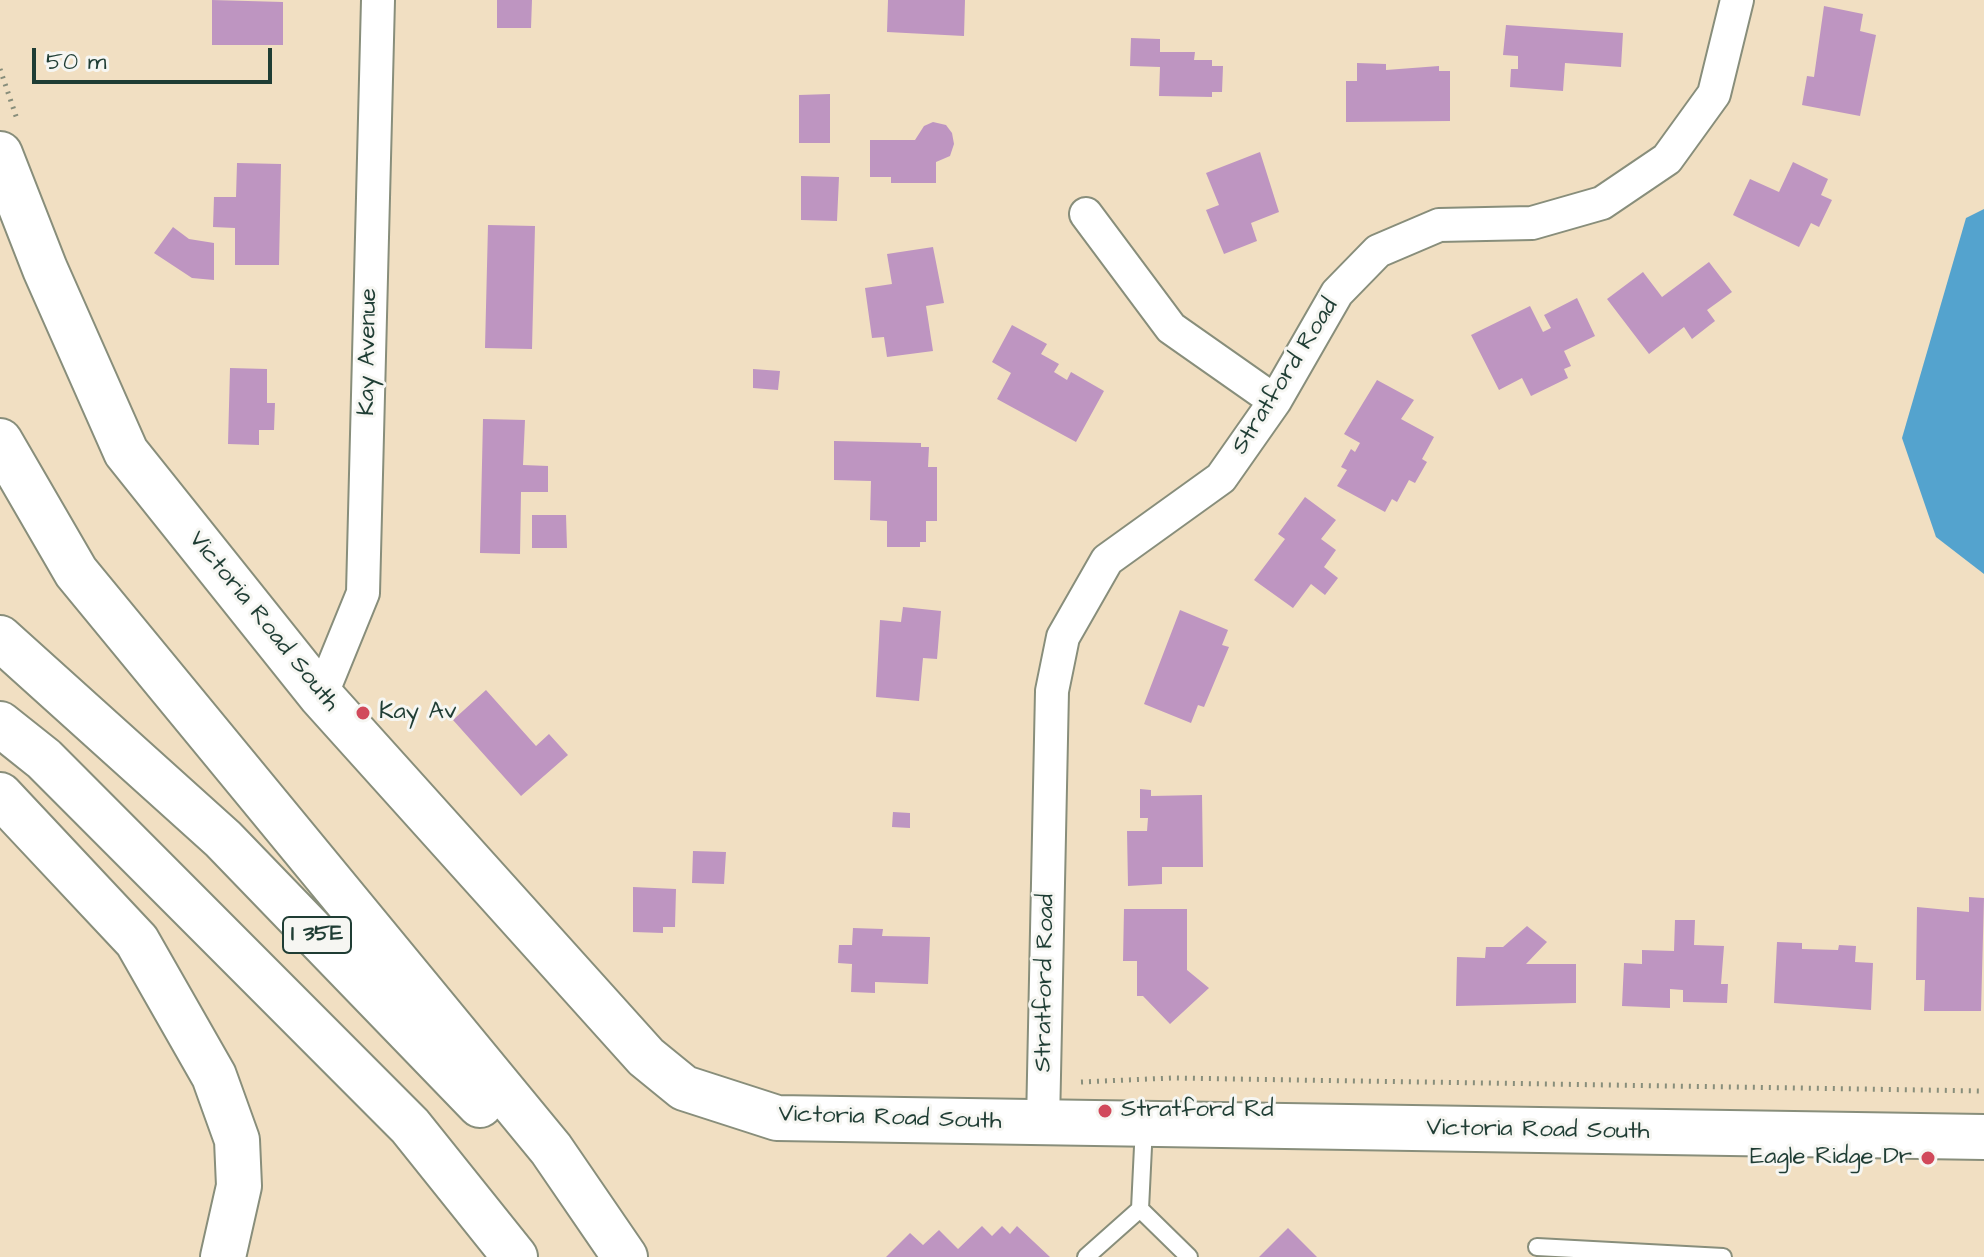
<!DOCTYPE html>
<style>
body{margin:0}
#map{position:relative;width:1984px;height:1257px;overflow:hidden;background:#f1dfc2;font-family:"Architects Daughter",sans-serif}
canvas{display:block}
.scale{position:absolute;left:32px;top:48px;width:240px;height:36px;box-sizing:border-box;border:4px solid #1f3d34;border-top:0;padding-left:10px;font-size:24px;line-height:28px;white-space:nowrap;color:#1f3d34;-webkit-text-stroke:6px #f6f6f2;paint-order:stroke}
</style>
<div id="map">
<canvas width="1984" height="1257"></canvas>
<div class="scale">50 m</div>
</div>
<script>
const g = document.querySelector('canvas').getContext('2d');
g.lineJoin = 'round';
function paint(path, color) { g.fillStyle = color; g.fill(path, 'evenodd'); }
const poly = rows => new Path2D(rows.map(r => 'M' + r).join(''));
function strokePath(path, color, width, dash) { g.strokeStyle = color; g.lineWidth = width; g.lineCap = dash ? 'butt' : 'round'; g.setLineDash(dash || []); g.stroke(path); }
function drawText(font, color, halo, rows, align = 'center') {
  g.font = font + ' "Architects Daughter",sans-serif'; g.lineWidth = 6; g.setLineDash([]); g.textBaseline = 'middle'; g.strokeStyle = halo; g.fillStyle = color; for (const [text, x, y, turn = 0] of rows) {
    g.save(); g.translate(x, y); g.rotate((+turn || 0) * Math.PI / 180); g.textAlign = isNaN(turn) ? turn : align; if (halo) g.strokeText(text, 0, 0); g.fillText(text, 0, 0); g.restore();
  }
}
paint(poly([
 [1984,209,1984,574,1936,537,1902,438,1966,218]
]), '#54a3ce');
paint(poly([
 [212,0,283,2,283,45,212,45],
 [497,0,532,0,531,28,497,28],
 [888,0,965,0,964,36,887,32],
 [1824,6,1863,14,1860,31,1876,35,1860,116,1802,105,1807,76,1814,77],
 [1506,25,1623,33,1621,67,1565,63,1563,91,1510,87,1511,69,1518,69,1518,56,1503,55],
 [1131,38,1160,39,1160,52,1195,52,1194,60,1212,60,1212,66,1223,66,1222,92,1212,92,1212,97,1159,96,1160,67,1130,66],
 [1357,63,1386,64,1386,70,1439,66,1439,71,1450,71,1450,121,1346,122,1346,81,1357,81],
 [830,94,830,143,799,143,799,95],
 [933,122,946,125,952,133,954,144,950,156,936,162,936,183,891,183,891,177,870,177,870,140,915,140,924,126],
 [1260,152,1279,212,1251,223,1257,241,1224,254,1206,210,1219,205,1206,173],
 [1793,162,1828,179,1821,195,1832,200,1819,227,1811,223,1799,247,1733,215,1750,179,1779,192],
 [237,163,281,164,279,265,235,265,235,228,213,227,214,197,236,197],
 [801,176,839,177,837,221,801,220],
 [488,225,535,226,532,349,485,348],
 [173,227,189,239,214,243,214,280,192,278,154,253],
 [933,247,944,303,926,306,933,351,887,357,884,337,872,338,865,288,892,284,887,254],
 [1709,262,1732,292,1707,310,1715,321,1692,339,1684,327,1649,354,1607,299,1643,272,1662,297],
 [1577,298,1595,336,1564,351,1571,366,1564,369,1568,378,1531,396,1522,378,1499,390,1471,335,1530,306,1543,332,1551,328,1544,315],
 [1012,325,1047,344,1041,354,1059,364,1054,372,1067,380,1071,372,1104,391,1076,442,997,399,1011,373,992,362],
 [230,368,267,369,267,403,275,403,274,430,259,430,259,445,228,444],
 [753,369,780,371,778,390,753,388],
 [1377,380,1414,400,1401,419,1434,437,1422,459,1427,462,1415,483,1409,480,1397,502,1392,499,1385,512,1337,486,1347,470,1341,467,1351,449,1355,452,1360,443,1344,434],
 [483,419,525,420,523,465,548,466,548,492,521,492,520,554,480,553],
 [834,441,921,443,921,447,929,447,928,467,937,467,937,521,926,521,926,542,920,542,920,547,887,547,887,521,870,520,871,481,834,480],
 [1305,497,1336,520,1321,539,1336,550,1324,567,1338,578,1325,595,1311,584,1293,608,1254,580,1285,539,1278,534],
 [532,515,566,515,567,548,532,548],
 [903,607,941,611,937,659,923,658,919,701,876,697,880,620,901,622],
 [1180,610,1228,630,1222,645,1229,647,1204,707,1198,705,1191,723,1144,704],
 [486,690,536,746,549,734,568,755,521,796,453,720],
 [1140,789,1151,790,1151,796,1202,795,1203,867,1162,867,1162,884,1128,886,1127,831,1147,831,1148,818,1140,818],
 [893,812,910,813,910,828,892,827],
 [693,851,726,852,724,884,692,883],
 [633,887,676,889,675,927,663,927,663,933,633,932],
 [1969,897,1984,898,1981,1011,1924,1011,1925,980,1916,980,1917,907,1969,912],
 [1124,909,1187,909,1187,970,1209,988,1170,1024,1143,996,1137,996,1137,961,1123,961],
 [1675,920,1695,920,1694,945,1724,946,1721,984,1728,984,1727,1003,1683,1002,1683,990,1670,989,1670,1008,1622,1006,1624,963,1642,964,1642,950,1674,951],
 [1527,926,1547,942,1526,964,1576,964,1576,1003,1456,1006,1457,957,1485,958,1486,947,1503,947],
 [853,928,883,929,882,936,930,937,928,984,875,982,875,993,851,992,852,964,838,963,839,945,852,945],
 [1777,942,1802,943,1802,949,1838,950,1839,945,1856,946,1855,962,1873,963,1871,1010,1774,1003],
 [982,1226,992,1236,1002,1226,1010,1234,1017,1226,1050,1257,886,1257,910,1233,923,1245,939,1230,958,1249],
 [1288,1228,1317,1257,1259,1257]
]), '#be95c1');
const lane = poly([
 [1144,1126,1140,1209,1189,1257],
 [1537,1247,1723,1257],
 [1086,1257,1140,1209]
]);
const street = poly([
 [1086,214,1171,328,1275,401],
 [321,696,363,593,378,0],
 [1043,1123,1052,691,1063,637,1107,560,1221,478,1275,401,1337,293,1378,251,1439,225,1532,223,1602,203,1667,159,1714,94,1737,0]
]);
const secondary = poly([
 [0,154,45,269,126,452,321,696,646,1057,684,1088,777,1118,1984,1137]
]);
const highway = poly([
 [0,441,76,572,551,1149,625,1257],
 [0,638,223,839,480,1105],
 [0,724,44,759,410,1126,515,1257],
 [0,795,137,941,214,1076,237,1140,239,1186,223,1257]
]);
strokePath(lane, '#888e7b', 20);
strokePath(street, '#888e7b', 36);
strokePath(secondary, '#888e7b', 48);
strokePath(highway, '#888e7b', 48);
strokePath(poly([
 [0,69,18,122],
 [1081,1082,1172,1078,1984,1091]
]), '#888e7b', 5, [2, 6]);
strokePath(lane, '#fff', 16);
strokePath(street, '#fff', 32);
strokePath(secondary, '#fff', 44);
strokePath(highway, '#fff', 44);
for (const [x, y, r, color] of [
 [363,713,8,"#d1495b"],
 [1105,1111,8,"#d1495b"],
 [1928,1158,8,"#d1495b"]
]) { const dot = new Path2D(); dot.arc(x, y, r, 0, 2 * Math.PI); g.fillStyle = color; g.fill(dot); strokePath(dot, '#f6f6f2', 3); }
for (const [x, y, w] of [
 [317,935,68]
]) { const box = new Path2D(); box.roundRect(x - w / 2, y - 18, w, 36, 6); g.fillStyle = '#f6f6f2'; g.fill(box); strokePath(box, '#1f3d34', 2); }
drawText('bold 22px', '#1f3d34', null, [
 ["I 35E",317,935]
]);
drawText('24px', '#1f3d34', '#f6f6f2', [
 ["Kay Avenue",369,352,-89],
 ["Stratford Road",1286,377,-58],
 ["Victoria Road South",263,622,51],
 ["Stratford Road",1046,983,-89],
 ["Victoria Road South",890,1119,2],
 ["Victoria Road South",1538,1131,1]
]);
drawText('24px', '#1f3d34', '#f6f6f2', [
 ["Kay Av",379,713],
 ["Stratford Rd",1121,1111],
 ["Eagle Ridge Dr",1912,1158,"right"]
], 'left');
</script>
